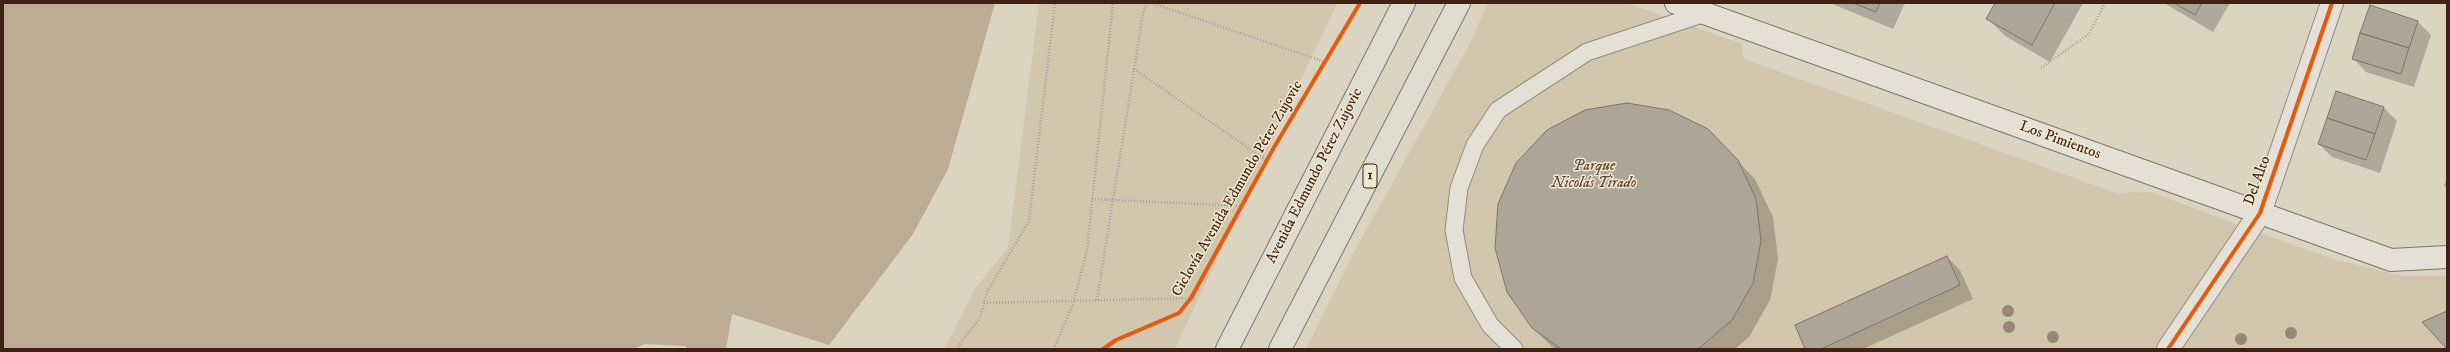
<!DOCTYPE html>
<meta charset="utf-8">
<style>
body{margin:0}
#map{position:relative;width:2450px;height:352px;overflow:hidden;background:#dbd4c1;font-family:"IM FELL DW Pica",serif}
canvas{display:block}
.frame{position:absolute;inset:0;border:4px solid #3f2213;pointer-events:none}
</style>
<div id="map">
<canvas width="2450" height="352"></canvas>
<div class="frame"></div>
</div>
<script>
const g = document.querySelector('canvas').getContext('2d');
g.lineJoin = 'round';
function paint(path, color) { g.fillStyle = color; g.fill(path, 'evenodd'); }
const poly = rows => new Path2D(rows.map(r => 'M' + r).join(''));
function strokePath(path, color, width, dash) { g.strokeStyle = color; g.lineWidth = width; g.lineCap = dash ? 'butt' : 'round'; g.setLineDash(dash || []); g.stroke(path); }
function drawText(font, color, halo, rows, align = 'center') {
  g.font = font + ' "IM FELL DW Pica",serif'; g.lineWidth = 3; g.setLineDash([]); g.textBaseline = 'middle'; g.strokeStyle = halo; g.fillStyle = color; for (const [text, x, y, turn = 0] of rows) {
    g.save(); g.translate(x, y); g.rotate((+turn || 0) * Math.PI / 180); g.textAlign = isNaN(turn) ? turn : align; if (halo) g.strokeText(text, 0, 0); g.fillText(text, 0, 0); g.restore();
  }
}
paint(poly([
 [1039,3,1337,3,1175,349,944,349,974,290,1008,248],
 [1488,3,1627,3,1742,44,1744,59,2116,193,2151,192,2282,241,2337,260,2402,276,2447,276,2447,349,1306,349,1353,254,1468,47]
]), '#d2c6ac');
paint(poly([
 [3,3,995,3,948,169,913,234,829,345,732,314,726,349,687,349,686,346,645,344,634,349,3,349]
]), '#bbac93');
paint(poly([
 [1830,3,1905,3,1893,29],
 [1996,3,2083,3,2050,62,2005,36,1987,18],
 [2164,3,2230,3,2213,32],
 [2370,6,2418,22,2431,35,2414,87,2366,72,2353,58],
 [2336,92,2384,108,2397,121,2380,173,2332,157,2319,144],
 [1725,148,1755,179,1773,217,1778,259,1770,300,1749,337,1735,349,1556,349,1551,346,1533,328],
 [2447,177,2447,188,2444,186],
 [1947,257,1960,270,1973,299,1863,349,1806,349]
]), '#0003');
const building = poly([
 [1853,3,1880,3,1876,12,1853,3],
 [1995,3,2055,3,2032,45,1986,19,1995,3],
 [2174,3,2202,3,2195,15,2174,3],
 [2370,5,2418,21,2409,48,2360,33,2370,5],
 [2360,33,2409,48,2401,74,2352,59,2360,33],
 [2336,91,2384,107,2375,134,2327,118,2336,91],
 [1627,103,1669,110,1708,129,1738,160,1756,199,1761,241,1753,283,1732,320,1698,349,1561,349,1532,328,1507,292,1495,248,1498,204,1516,163,1547,130,1585,110,1627,103],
 [2327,118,2375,134,2366,160,2318,144,2327,118],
 [1947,256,1960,285,1821,349,1805,349,1795,325,1947,256],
 [2447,311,2447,349,2422,322,2447,311]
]);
paint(building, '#ada698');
strokePath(building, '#7e7569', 1);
const service = poly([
 [1514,349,1490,325,1463,278,1454,230,1459,188,1475,145,1498,110,1587,52,1705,13]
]);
const minor = poly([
 [2168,349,2260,213,2332,3]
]);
const secondary = poly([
 [1676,3,2391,260,2447,257]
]);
const trunk = poly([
 [1227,349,1404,3],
 [1280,349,1459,3]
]);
strokePath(service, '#948c80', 19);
strokePath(minor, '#948c80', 24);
strokePath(secondary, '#7e7569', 24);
strokePath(trunk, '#7e7569', 24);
strokePath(poly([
 [1152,3,1325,62],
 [1357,3,1359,4],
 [2041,68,2089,34,2105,3],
 [1134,69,1267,161],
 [1092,199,1242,206],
 [1097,300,1143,13,1147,3],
 [984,303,1191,298],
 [956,349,980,318,987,292,1029,221,1055,3],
 [1054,349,1074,301,1087,250,1113,3]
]), '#a6a097', 2.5, [1, 2]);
strokePath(service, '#e4e0d6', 17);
strokePath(minor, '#e4e0d6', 22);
strokePath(secondary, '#e4e0d6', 22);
strokePath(trunk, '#dedbcf', 22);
strokePath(poly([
 [1103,349,1116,340,1179,313,1191,298,1273,149,1360,3],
 [2168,349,2260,213,2332,3]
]), '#e8590c', 4);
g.fillStyle = '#988774';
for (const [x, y] of [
 [2008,311],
 [2009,327],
 [2291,333],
 [2053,337],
 [2241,339]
]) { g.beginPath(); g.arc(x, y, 6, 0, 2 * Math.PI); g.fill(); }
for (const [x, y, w] of [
 [1370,176,14]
]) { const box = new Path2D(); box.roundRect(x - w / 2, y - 12, w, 24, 3); g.fillStyle = '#efe7d0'; g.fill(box); strokePath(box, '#3f2213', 1); }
drawText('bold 14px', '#3f2213', null, [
 ["1",1370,176]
]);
drawText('15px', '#3f2213', '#efe7d0', [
 ["Los Pimientos",2060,141,20],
 ["Avenida Edmundo Pérez Zujovic",1315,176,-63],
 ["Del Alto",2258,181,-70],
 ["Ciclovía Avenida Edmundo Pérez Zujovic",1238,189,-60]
]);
drawText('italic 15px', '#624835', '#efe7d0', [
 ["Parque",1594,167],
 ["Nicolás Tirado",1594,184]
]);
</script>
